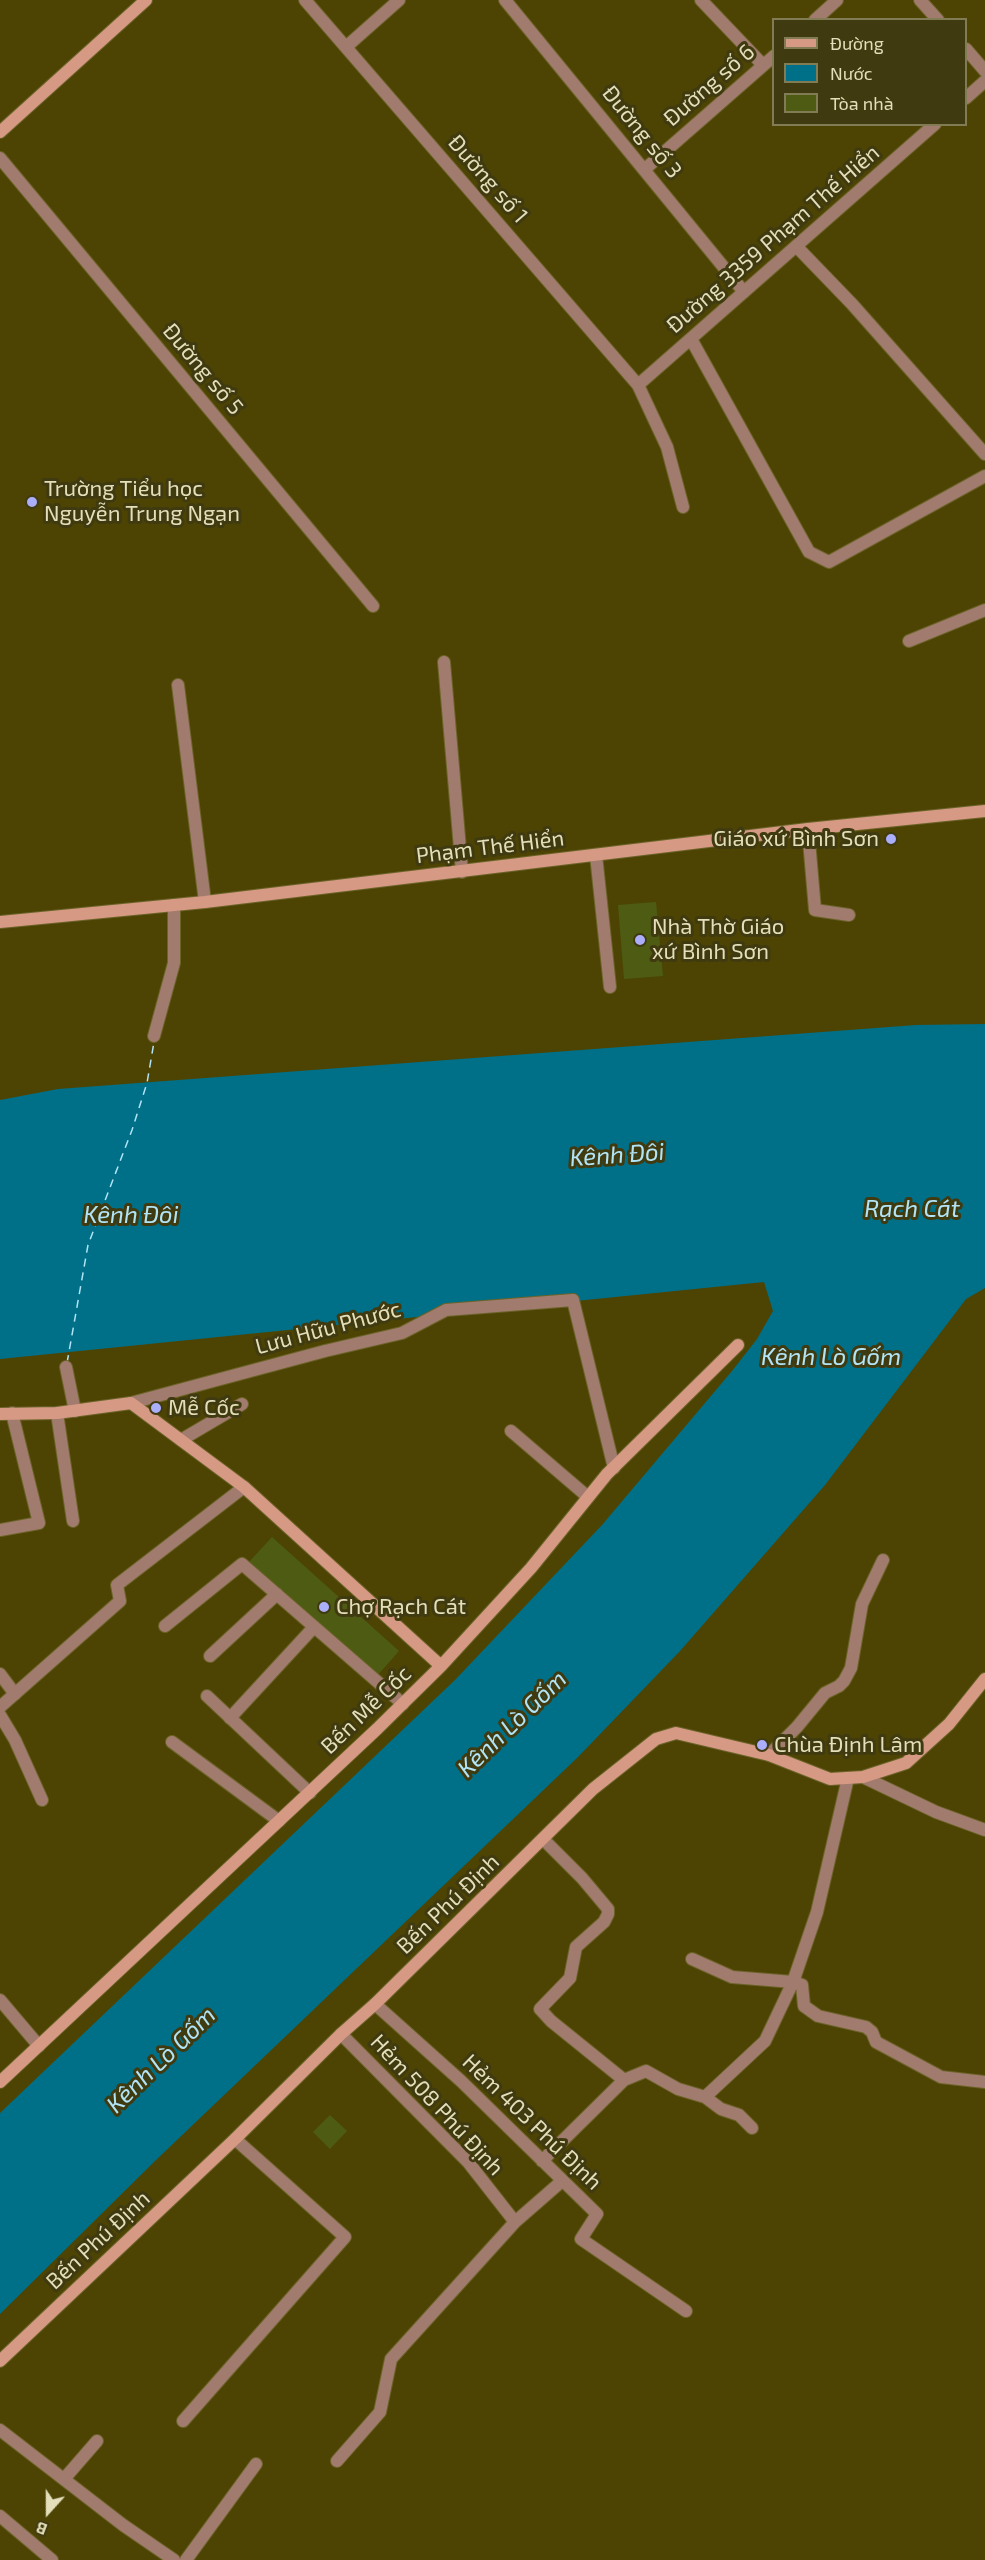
<!DOCTYPE html>
<meta charset="utf-8">
<style>
body{margin:0}
#map{position:relative;width:985px;height:2560px;overflow:hidden;background:#4d4404;font-family:"Exo 2",sans-serif}
canvas{display:block}
.legend{position:absolute;left:772px;top:18px;width:195px;height:108px;box-sizing:border-box;background:#403a11;border:2px solid #827c55;margin:0;padding:8px 10px;list-style:none;font-size:18px;color:#e4dfba}
.legend li{display:flex;align-items:center;gap:12px;height:30px}
.legend b{width:30px;border:2px solid #827c55}
.north{position:absolute;left:18px;top:2482px;width:60px;height:60px;-webkit-text-stroke:4px #403a11;paint-order:stroke;rotate:201deg;font-size:16px;font-weight:700;line-height:24px;text-align:center;color:#e4dfba}
.north::after{content:'';display:block;margin:auto;width:21px;height:27px;background:#e4dfba;clip-path:polygon(50% 0,100% 100%,50% 72%,0 100%)}
</style>
<div id="map">
<canvas width="985" height="2560"></canvas>
<ul class="legend">
<li><b style="height:8px;background:#d59984"></b>Đường</li>
<li><b style="height:16px;background:#007089"></b>Nước</li>
<li><b style="height:16px;background:#4d5c12"></b>Tòa nhà</li>
</ul>
<div class="north">B</div>
</div>
<script>
const g = document.querySelector('canvas').getContext('2d');
g.lineJoin = 'round';
function paint(path, color) { g.fillStyle = color; g.fill(path, 'evenodd'); }
const poly = rows => new Path2D(rows.map(r => 'M' + r).join(''));
function strokePath(path, color, width, dash) { g.strokeStyle = color; g.lineWidth = width; g.lineCap = dash ? 'butt' : 'round'; g.setLineDash(dash || []); g.stroke(path); }
function drawText(font, color, halo, rows, align = 'center') {
  g.font = font + ' "Exo 2",sans-serif'; g.lineWidth = 6; g.setLineDash([]); g.textBaseline = 'middle'; g.strokeStyle = halo; g.fillStyle = color; for (const [text, x, y, turn = 0] of rows) {
    g.save(); g.translate(x, y); g.rotate((+turn || 0) * Math.PI / 180); g.textAlign = isNaN(turn) ? turn : align; if (halo) g.strokeText(text, 0, 0); g.fillText(text, 0, 0); g.restore();
  }
}
paint(poly([
 [985,1024,985,1288,966,1299,825,1485,680,1651,578,1757,155,2161,0,2314,0,2113,455,1680,602,1525,732,1371,757,1339,773,1311,764,1282,0,1359,0,1100,58,1089,916,1025]
]), '#007089');
strokePath(poly([
 [67,1363,88,1245,132,1130,147,1083,154,1042]
]), '#b1e4f6', 1.5, [8, 6]);
paint(poly([
 [656,902,663,976,624,979,618,905],
 [272,1537,399,1651,376,1677,249,1562],
 [330,2115,347,2131,330,2149,313,2132]
]), '#4d5c12');
const lane = poly([
 [596,855,610,987],
 [154,1036,174,963,174,905],
 [181,1440,242,1404],
 [0,1530,39,1523,12,1413],
 [165,1626,242,1564,403,1704],
 [210,1656,277,1594],
 [0,1674,15,1694],
 [0,1715,15,1740,42,1800],
 [230,1718,314,1627],
 [769,1755,797,1727,825,1693,839,1686,844,1681,851,1668,862,1604,883,1560],
 [543,1839,582,1878,608,1909,608,1914,604,1922,576,1947,570,1978,540,2009,551,2021,624,2080],
 [692,1959,732,1977,793,1982,802,1985,804,2006,818,2016,866,2027,872,2032,876,2042,941,2077,985,2082],
 [0,2000,39,2046],
 [375,2004,461,2081,597,2214,581,2239,686,2311],
 [705,2097,721,2109,739,2115,752,2128],
 [542,2161,624,2080,646,2071,678,2089,705,2097,765,2041,793,1982,817,1912,848,1778],
 [515,2222,562,2181],
 [183,2421,345,2237,235,2139],
 [337,2461,380,2412,391,2359,515,2222,468,2162,341,2034],
 [64,2479,97,2441],
 [0,2516,52,2560]
]);
const street = poly([
 [305,0,638,385,667,447,683,507],
 [505,0,744,292],
 [701,0,763,65],
 [920,0,938,20],
 [815,20,837,0],
 [346,47,399,0],
 [966,49,985,71],
 [966,98,985,81],
 [0,158,373,606],
 [645,169,774,56],
 [796,246,852,304,985,454],
 [691,339,809,552,829,562,985,476],
 [638,385,935,124],
 [909,641,985,610],
 [444,662,462,872],
 [178,685,205,902],
 [808,829,815,910,849,915],
 [66,1367,75,1411],
 [131,1403,325,1351,402,1333,446,1310,573,1300,614,1468],
 [57,1413,73,1521],
 [511,1431,588,1497],
 [207,1696,310,1793],
 [0,1707,120,1601,117,1585,244,1487],
 [172,1742,279,1821],
 [863,1777,936,1812,985,1830],
 [0,2430,123,2525,174,2560],
 [186,2560,256,2464]
]);
const secondary = poly([
 [0,132,146,0],
 [0,922,205,902,808,829,985,811],
 [0,1414,57,1413,131,1403,244,1487,441,1666],
 [0,2082,377,1729,441,1666,531,1568,607,1474,738,1345],
 [0,2361,235,2139,341,2034,375,2004,593,1789,656,1739,676,1733,769,1755,830,1779,863,1777,906,1763,949,1724,985,1679]
]);
strokePath(lane, '#6b6328', 14);
strokePath(street, '#6b6328', 14);
strokePath(secondary, '#6b6328', 14);
strokePath(lane, '#a17b6e', 12);
strokePath(street, '#a17b6e', 12);
strokePath(secondary, '#d59984', 12);
for (const [x, y, r, color] of [
 [32,502,6,"#abaffb"],
 [891,839,6,"#abaffb"],
 [640,940,6,"#abaffb"],
 [156,1408,6,"#abaffb"],
 [324,1607,6,"#abaffb"],
 [762,1745,6,"#abaffb"]
]) { const dot = new Path2D(); dot.arc(x, y, r, 0, 2 * Math.PI); g.fillStyle = color; g.fill(dot); strokePath(dot, '#403a11', 2); }
drawText('22px', '#e4dfba', '#403a11', [
 ["Đường số 6",709,85,-41],
 ["Đường số 3",642,132,51],
 ["Đường số 1",488,179,49],
 ["Đường 3359 Phạm Thế Hiển",773,239,-41],
 ["Đường số 5",203,369,50],
 ["Phạm Thế Hiển",490,847,-7],
 ["Lưu Hữu Phước",328,1328,-15],
 ["Bến Mễ Cốc",366,1710,-44],
 ["Bến Phú Định",448,1904,-44],
 ["Hẻm 508 Phú Định",437,2105,47],
 ["Hẻm 403 Phú Định",532,2122,44],
 ["Bến Phú Định",98,2240,-43]
]);
drawText('22px', '#e4dfba', '#403a11', [
 ["Trường Tiểu học",44,489],
 ["Nguyễn Trung Ngạn",44,514],
 ["Giáo xứ Bình Sơn",879,839,"right"],
 ["Nhà Thờ Giáo",652,927],
 ["xứ Bình Sơn",652,952],
 ["Mễ Cốc",168,1408],
 ["Chợ Rạch Cát",336,1607],
 ["Chùa Định Lâm",774,1745]
], 'left');
drawText('italic 24px', '#b1e4f6', '#403a11', [
 ["Kênh Đôi",617,1155,-4],
 ["Rạch Cát",912,1209],
 ["Kênh Đôi",131,1215],
 ["Kênh Lò Gốm",831,1357],
 ["Kênh Lò Gốm",512,1724,-44],
 ["Kênh Lò Gốm",161,2060,-44]
]);
</script>
